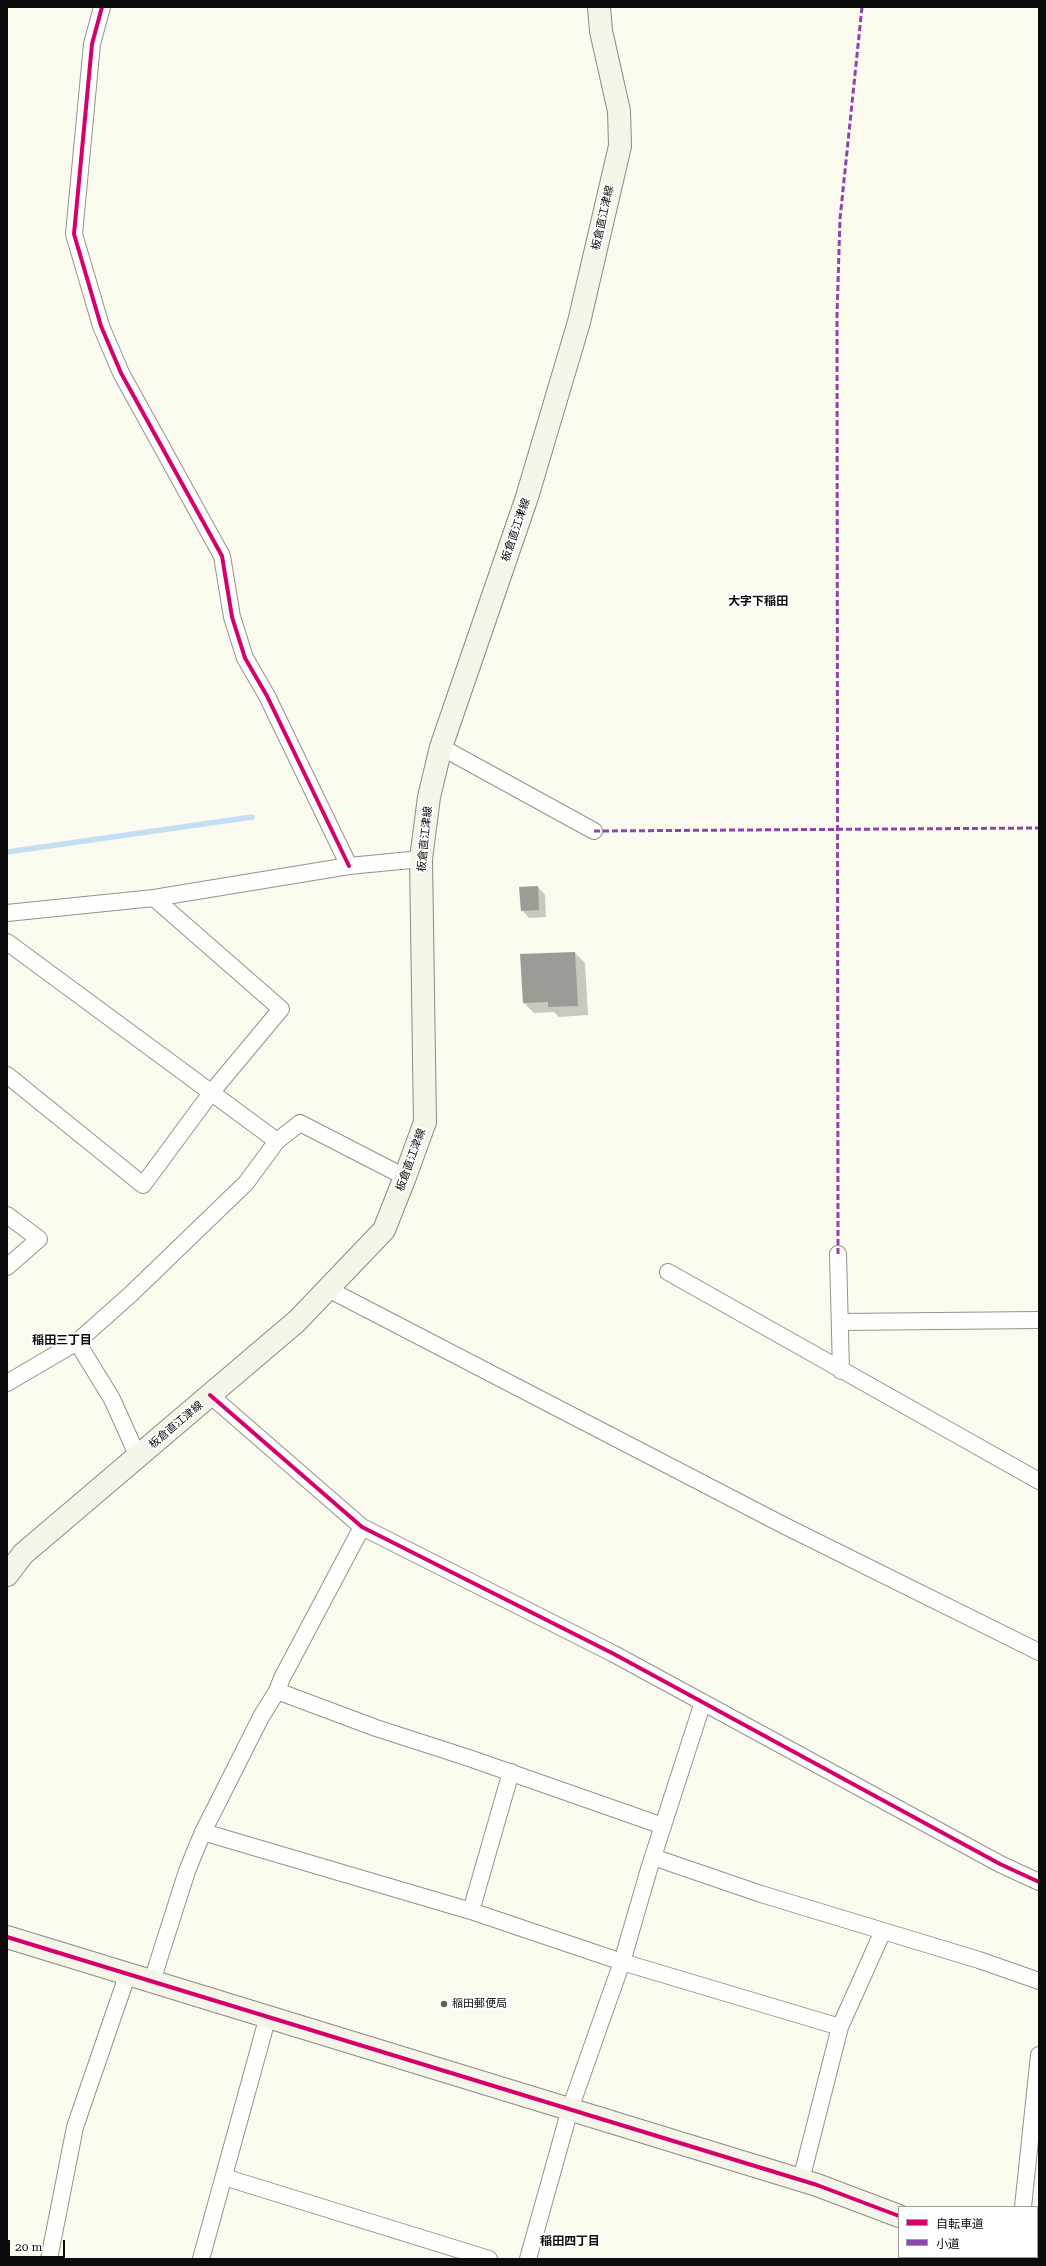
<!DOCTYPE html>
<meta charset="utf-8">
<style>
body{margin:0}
#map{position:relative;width:1046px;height:2266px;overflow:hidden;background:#fafaef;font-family:"Roboto Serif","Noto Sans JP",serif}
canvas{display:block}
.frame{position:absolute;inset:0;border:8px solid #0c0c0c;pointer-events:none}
.legend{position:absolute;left:898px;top:2206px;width:140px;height:52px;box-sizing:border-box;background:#fff;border:1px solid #9e9e9e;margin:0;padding:5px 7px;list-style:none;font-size:12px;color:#0c0c0c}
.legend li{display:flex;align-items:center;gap:8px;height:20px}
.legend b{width:20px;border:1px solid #9e9e9e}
.scale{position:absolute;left:8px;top:2240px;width:57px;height:18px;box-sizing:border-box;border:2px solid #0c0c0c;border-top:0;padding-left:5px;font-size:12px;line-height:14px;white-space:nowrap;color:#0c0c0c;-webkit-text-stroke:3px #fff;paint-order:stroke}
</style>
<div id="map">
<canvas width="1046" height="2266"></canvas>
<div class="frame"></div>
<ul class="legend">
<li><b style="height:5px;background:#d6006c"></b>自転車道</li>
<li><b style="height:5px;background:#8e44ad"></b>小道</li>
</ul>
<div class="scale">20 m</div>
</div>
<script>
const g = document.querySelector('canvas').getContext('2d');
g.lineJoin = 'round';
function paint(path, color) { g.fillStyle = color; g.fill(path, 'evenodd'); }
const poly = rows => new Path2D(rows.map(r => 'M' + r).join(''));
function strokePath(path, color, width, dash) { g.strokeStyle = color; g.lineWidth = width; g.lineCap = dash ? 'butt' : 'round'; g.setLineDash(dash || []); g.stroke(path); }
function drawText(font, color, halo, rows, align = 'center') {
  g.font = font + ' "Roboto Serif","Noto Sans JP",serif'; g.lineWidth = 4; g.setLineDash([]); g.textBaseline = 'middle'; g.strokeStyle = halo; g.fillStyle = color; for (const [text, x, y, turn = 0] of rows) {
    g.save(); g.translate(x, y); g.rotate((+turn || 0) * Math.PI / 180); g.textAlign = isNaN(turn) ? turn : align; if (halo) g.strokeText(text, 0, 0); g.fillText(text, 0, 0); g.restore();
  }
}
paint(poly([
 [538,887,545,895,546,917,529,918,522,910],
 [575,953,585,963,588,1015,559,1017,554,1012,534,1013,524,1003,521,955]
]), '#0003');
strokePath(poly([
 [7,852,252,817]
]), '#c6def4', 5.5);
paint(poly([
 [538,886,539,910,521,911,519,887],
 [575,952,578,1006,548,1007,548,1002,523,1003,520,954]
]), '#9c9b95');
const street = poly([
 [102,7,92,44,74,234,101,326,121,373,222,556,232,617,245,658,267,696,349,866],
 [441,747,594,831],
 [7,913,154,898,349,866,421,859],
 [7,942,277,1141],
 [7,1075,143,1185,211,1093,281,1009,154,898],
 [7,1215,39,1239,7,1267],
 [838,1254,841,1371],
 [668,1272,1039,1481],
 [328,1289,785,1526,1039,1652],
 [840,1322,1039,1320],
 [77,1342,112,1399,138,1457],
 [7,1383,77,1342,131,1294,246,1183,277,1141,300,1123,405,1177],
 [210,1395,362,1527,614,1654,1000,1864,1039,1882],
 [277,1691,376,1728,469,1758,663,1826],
 [203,1832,471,1911,622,1962,840,2027],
 [653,1857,761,1894,979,1960,1039,1981],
 [471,1911,511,1772],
 [152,1981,187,1871,203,1832,261,1717,277,1691,282,1678,362,1527],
 [224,2177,489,2259],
 [801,2180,840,2027,883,1931],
 [1023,2207,1039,2055],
 [49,2259,75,2127,128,1973],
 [201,2259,268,2016],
 [528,2259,570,2109,622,1962,649,1869,703,1702]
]);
const secondary = poly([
 [7,1575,23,1554,297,1321,384,1230,405,1177,425,1122,421,859,429,797,441,747,527,497,579,322,620,146,619,111,601,31,599,7],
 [7,1937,817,2185,899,2216],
 [1010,2257,1017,2259]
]);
strokePath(street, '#93938e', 18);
strokePath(secondary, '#8a8a85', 24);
strokePath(street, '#fefefd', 16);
strokePath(secondary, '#f4f4e8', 22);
strokePath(poly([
 [594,831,1039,828],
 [838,1254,837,315,840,219,862,7]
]), '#8e44ad', 3, [6, 3]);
strokePath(poly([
 [102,7,92,44,74,234,101,326,121,373,222,556,232,617,245,658,267,696,349,866],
 [210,1395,362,1527,614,1654,1000,1864,1039,1882],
 [7,1937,817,2185,899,2216]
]), '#d6006c', 4);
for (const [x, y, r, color] of [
 [444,2004,4,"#5f5f5b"]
]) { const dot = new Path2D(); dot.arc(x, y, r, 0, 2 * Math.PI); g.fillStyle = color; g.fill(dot); strokePath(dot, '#fff', 1.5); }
drawText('11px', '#0c0c0c', '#fff', [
 ["板倉直江津線",603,218,-77],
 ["板倉直江津線",516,530,-71],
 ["板倉直江津線",425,839,-84],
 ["板倉直江津線",411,1160,-70],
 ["板倉直江津線",176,1425,-40]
]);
drawText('11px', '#0c0c0c', '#fff', [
 ["稲田郵便局",452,2004]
], 'left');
drawText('bold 12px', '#0c0c0c', '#fff', [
 ["大字下稲田",758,601],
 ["稲田三丁目",62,1340],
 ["稲田四丁目",570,2241]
]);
</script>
